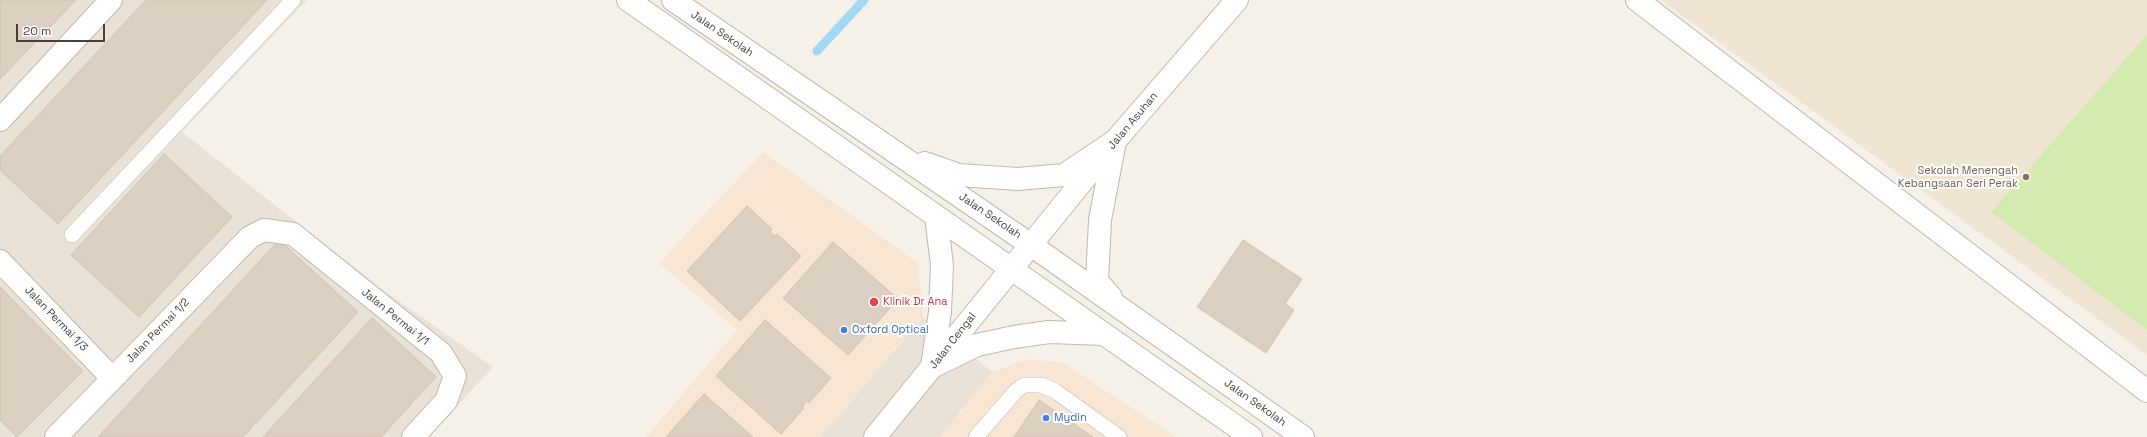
<!DOCTYPE html>
<style>
body{margin:0}
#map{position:relative;width:2147px;height:437px;overflow:hidden;background:#f5f1e9;font-family:"Space Grotesk",sans-serif}
canvas{display:block}
.scale{position:absolute;left:16px;top:24px;width:89px;height:18px;box-sizing:border-box;border:2px solid #494137;border-top:0;padding-left:5px;font-size:12px;line-height:14px;white-space:nowrap;color:#494137;-webkit-text-stroke:3px #fff;paint-order:stroke}
</style>
<div id="map">
<canvas width="2147" height="437"></canvas>
<div class="scale">20 m</div>
</div>
<script>
const g = document.querySelector('canvas').getContext('2d');
g.lineJoin = 'round';
function paint(path, color) { g.fillStyle = color; g.fill(path, 'evenodd'); }
const poly = rows => new Path2D(rows.map(r => 'M' + r).join(''));
function strokePath(path, color, width, dash) { g.strokeStyle = color; g.lineWidth = width; g.lineCap = dash ? 'butt' : 'round'; g.setLineDash(dash || []); g.stroke(path); }
function drawText(font, color, halo, rows, align = 'center') {
  g.font = font + ' "Space Grotesk",sans-serif'; g.lineWidth = 4; g.setLineDash([]); g.textBaseline = 'middle'; g.strokeStyle = halo; g.fillStyle = color; for (const [text, x, y, turn = 0] of rows) {
    g.save(); g.translate(x, y); g.rotate((+turn || 0) * Math.PI / 180); g.textAlign = isNaN(turn) ? turn : align; if (halo) g.strokeText(text, 0, 0); g.fillText(text, 0, 0); g.restore();
  }
}
paint(poly([
 [0,0,307,0,182,132,383,290,493,367,429,437,0,437],
 [923,317,992,372,940,437,821,437]
]), '#e9e2d7');
paint(poly([
 [763,152,918,263,923,317,821,437,646,437,737,330,659,263],
 [1029,359,1064,363,1176,437,940,437,992,372]
]), '#f7e6d3');
paint(poly([
 [1661,0,2147,0,2147,355]
]), '#efe5d2');
paint(poly([
 [2147,35,2147,330,1991,212]
]), '#d4ebb0');
strokePath(poly([
 [817,51,864,0]
]), '#a3d8f4', 9);
const building = poly([
 [0,0,76,0,0,79,0,0],
 [146,0,267,0,58,224,0,170,0,156,146,0],
 [164,154,232,217,139,317,71,255,164,154],
 [747,206,772,229,770,232,775,236,777,234,801,256,740,321,687,271,747,206],
 [279,240,358,312,243,437,98,437,279,240],
 [1243,240,1302,279,1285,304,1294,310,1266,353,1197,307,1243,240],
 [833,242,898,299,848,355,783,298,833,242],
 [0,287,83,371,17,437,0,420,0,287],
 [372,318,436,377,381,437,263,437,372,318],
 [765,320,831,378,809,403,807,401,802,407,804,408,781,434,716,376,765,320],
 [704,394,753,437,666,437,704,394],
 [1039,400,1093,437,1014,437,1039,400]
]);
paint(building, '#dacfc0');
strokePath(building, '#d3c3b0', 1);
const service = poly([
 [72,235,293,0],
 [976,437,1016,391,1024,385,1041,385,1055,391,1119,437]
]);
const minor = poly([
 [1637,0,2147,391],
 [0,120,111,0],
 [0,261,112,378],
 [56,437,250,237,264,230,293,234,441,353,455,376,446,401,413,437],
 [875,437,1115,141,1237,0]
]);
const tertiary = poly([
 [628,0,1251,437],
 [673,0,1031,245,1303,437],
 [925,163,959,175,1018,179,1064,175,1115,141],
 [1111,297,1097,281,1100,220,1115,141],
 [932,367,977,345,1014,337,1049,332,1104,334],
 [932,367,940,312,942,265,936,216]
]);
strokePath(service, '#c1b8ab', 16);
strokePath(minor, '#c1b8ab', 24);
strokePath(tertiary, '#c1b8ab', 24);
strokePath(service, '#fff', 15);
strokePath(minor, '#fff', 22);
strokePath(tertiary, '#fff', 22);
for (const [x, y, r, color] of [
 [2026,177,4,"#8d6e63"],
 [874,302,5,"#e0444e"],
 [844,330,4,"#3f7fe0"],
 [1046,418,4,"#3f7fe0"]
]) { const dot = new Path2D(); dot.arc(x, y, r, 0, 2 * Math.PI); g.fillStyle = color; g.fill(dot); strokePath(dot, '#fff', 1.5); }
drawText('11px', '#494137', '#fff', [
 ["Jalan Sekolah",722,34,34],
 ["Jalan Asuhan",1133,121,-50],
 ["Jalan Sekolah",990,216,34],
 ["Jalan Permai 1/1",395,317,39],
 ["Jalan Permai 1/3",56,319,46],
 ["Jalan Permai 1/2",158,331,-46],
 ["Jalan Cengal",953,341,-52],
 ["Jalan Sekolah",1255,403,35]
]);
drawText('11px', '#785e54', '#fff', [
 ["Sekolah Menengah",2018,171],
 ["Kebangsaan Seri Perak",2018,184]
], 'right');
drawText('11px', '#be3a42', '#fff', [
 ["Klinik Dr Ana",883,302]
], 'left');
drawText('11px', '#366cbe', '#fff', [
 ["Oxford Optical",852,330],
 ["Mydin",1054,418]
], 'left');
</script>
